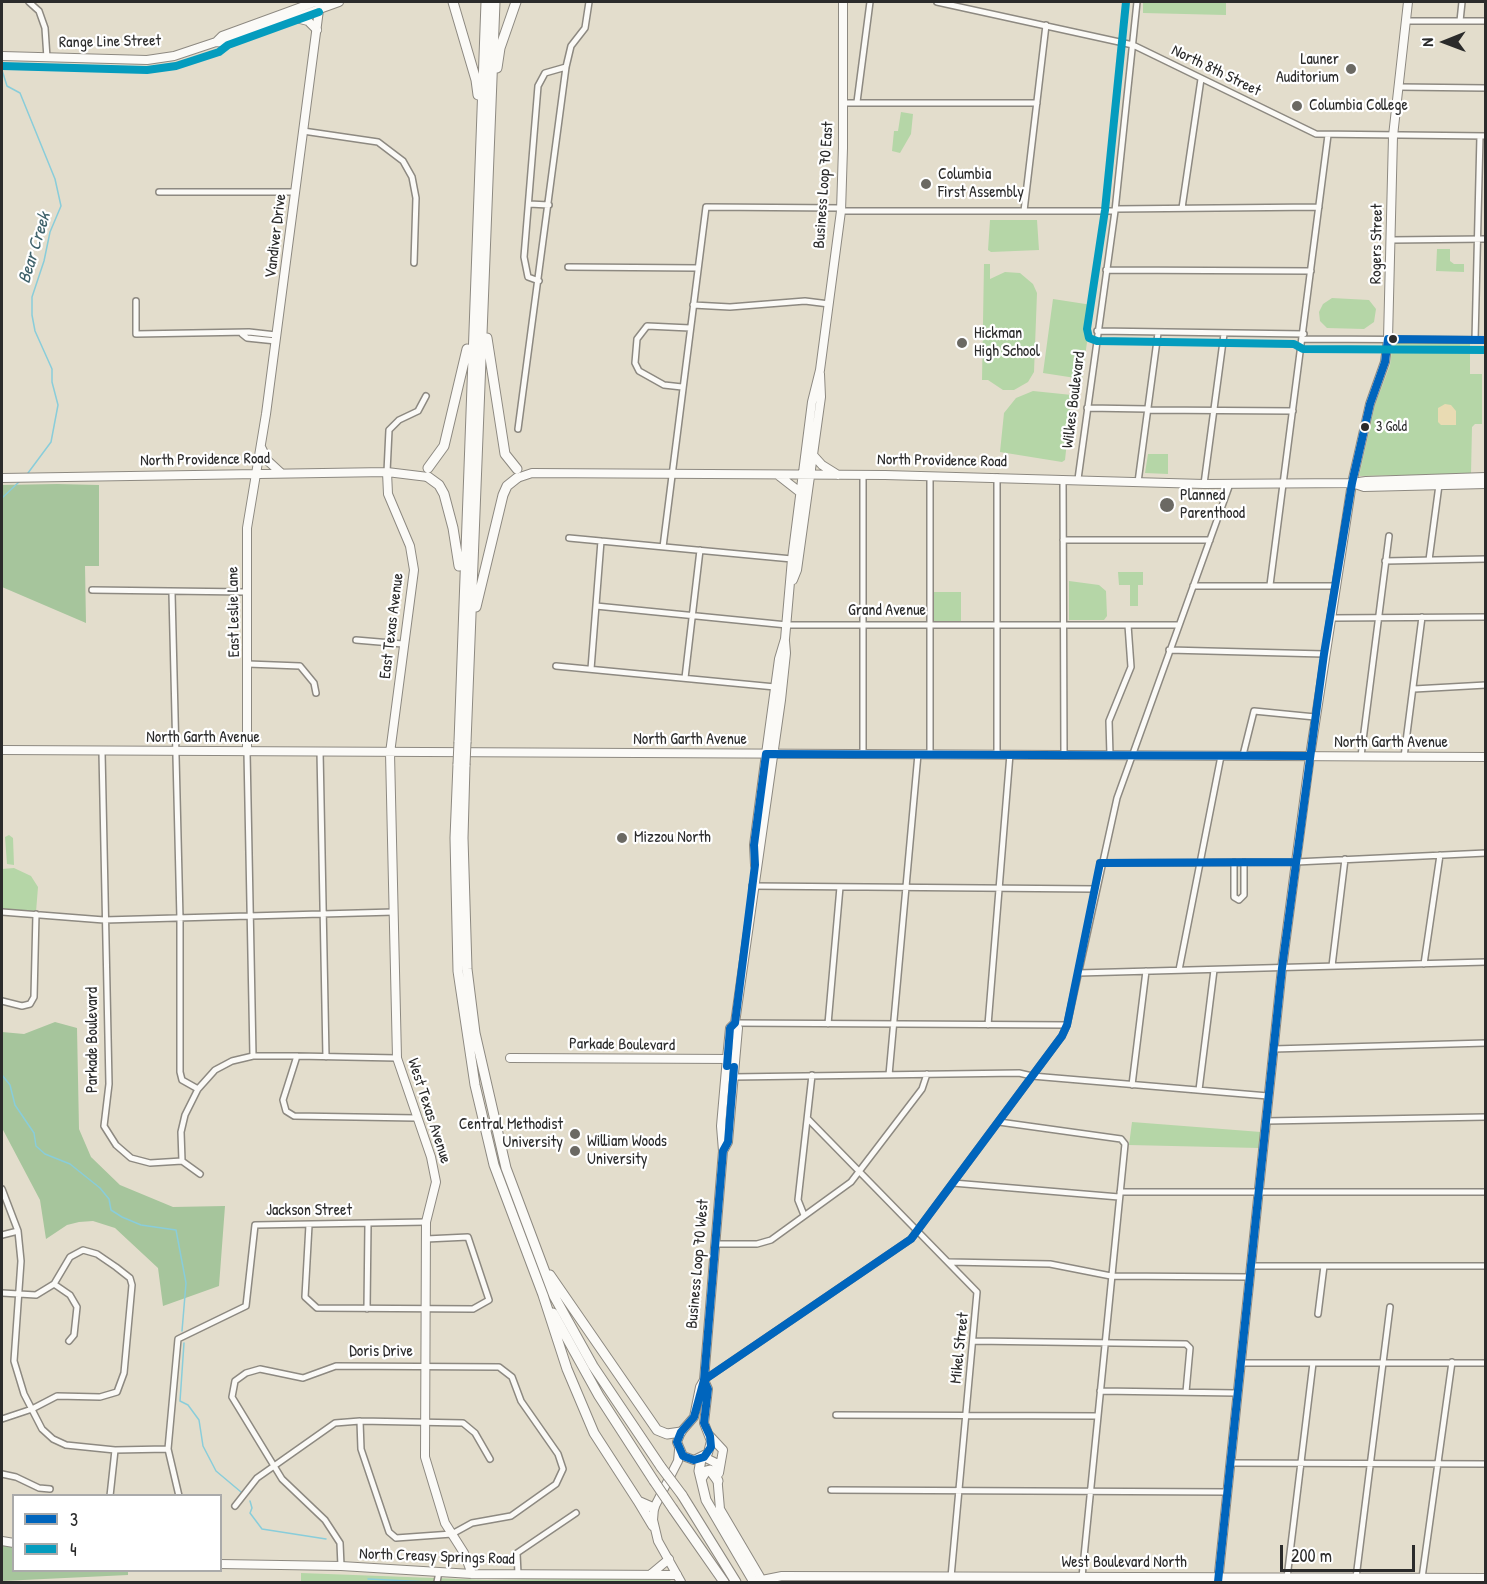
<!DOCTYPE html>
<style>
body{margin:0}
#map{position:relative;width:1487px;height:1584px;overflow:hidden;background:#e3ddcc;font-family:"Patrick Hand",sans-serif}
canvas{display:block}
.frame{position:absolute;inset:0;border:3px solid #2b2b2b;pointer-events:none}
.legend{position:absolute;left:12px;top:1494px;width:210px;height:78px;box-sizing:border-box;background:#fff;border:2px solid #aaa;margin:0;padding:8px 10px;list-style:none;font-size:18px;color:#2b2b2b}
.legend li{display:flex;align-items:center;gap:12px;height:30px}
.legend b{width:30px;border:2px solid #aaa}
.north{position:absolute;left:1415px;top:12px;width:60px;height:60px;-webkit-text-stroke:4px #fff;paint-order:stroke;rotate:269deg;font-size:16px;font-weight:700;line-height:24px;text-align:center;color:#2b2b2b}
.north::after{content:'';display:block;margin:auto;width:21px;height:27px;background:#2b2b2b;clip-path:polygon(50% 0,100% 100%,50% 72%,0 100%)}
.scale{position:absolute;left:1280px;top:1545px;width:135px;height:27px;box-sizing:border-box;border:3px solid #2b2b2b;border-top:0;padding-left:8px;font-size:18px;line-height:21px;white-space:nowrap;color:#2b2b2b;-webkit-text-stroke:4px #fff;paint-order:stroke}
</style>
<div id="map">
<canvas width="1487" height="1584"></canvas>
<div class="frame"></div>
<ul class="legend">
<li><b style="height:8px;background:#0065bd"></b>3</li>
<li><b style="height:8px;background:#049cbe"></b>4</li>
</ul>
<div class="north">N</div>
<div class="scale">200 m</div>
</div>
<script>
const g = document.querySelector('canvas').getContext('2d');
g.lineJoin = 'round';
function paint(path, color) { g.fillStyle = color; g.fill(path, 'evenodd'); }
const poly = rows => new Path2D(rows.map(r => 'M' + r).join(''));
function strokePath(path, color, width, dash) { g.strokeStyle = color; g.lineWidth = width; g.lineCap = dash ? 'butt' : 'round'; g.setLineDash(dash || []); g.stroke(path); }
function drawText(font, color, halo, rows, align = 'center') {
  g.font = font + ' "Patrick Hand",sans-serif'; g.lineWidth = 4.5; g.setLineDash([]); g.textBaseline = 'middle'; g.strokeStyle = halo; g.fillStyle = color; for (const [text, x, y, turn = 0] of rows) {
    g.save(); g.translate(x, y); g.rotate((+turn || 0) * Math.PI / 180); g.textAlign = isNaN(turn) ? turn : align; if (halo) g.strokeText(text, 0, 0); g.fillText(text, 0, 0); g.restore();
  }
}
paint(poly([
 [1143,2,1226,2,1226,15,1143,13],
 [901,112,913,114,911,134,900,153,892,151,894,131,898,131],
 [990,220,1037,220,1039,250,991,252,988,250],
 [1437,249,1450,249,1450,261,1454,264,1464,264,1464,272,1436,271],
 [984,264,990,264,990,279,1005,272,1020,273,1033,284,1037,293,1034,372,1028,382,1014,390,1003,390,988,380,982,380],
 [1332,298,1369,300,1376,309,1374,322,1364,329,1327,328,1320,321,1319,312,1323,304],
 [1053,299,1092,305,1082,379,1043,373],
 [1397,343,1470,343,1470,374,1482,374,1482,424,1475,424,1472,427,1471,474,1359,476,1375,405,1390,365,1392,349],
 [1033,391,1072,395,1065,460,1062,462,1000,452,1004,413,1016,398],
 [1148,454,1168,454,1168,474,1145,473],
 [1118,572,1143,572,1143,585,1138,585,1138,606,1130,606,1130,585,1119,585],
 [1069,581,1099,585,1106,591,1107,616,1104,620,1069,620],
 [933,592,961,592,961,621,934,621],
 [9,835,13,838,14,865,7,864,5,837],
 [14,868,31,876,38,887,36,912,2,910,2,869],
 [1132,1122,1261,1132,1259,1148,1129,1145],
 [301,1573,487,1580,668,1578,672,1582,301,1582]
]), '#b5d6a7');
paint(poly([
 [57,484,99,485,99,566,85,566,86,623,2,587,2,485],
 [55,1022,77,1028,79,1129,91,1157,120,1185,173,1207,225,1206,219,1286,163,1306,158,1268,115,1228,93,1221,79,1222,67,1225,46,1239,40,1200,2,1128,2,1032,24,1034],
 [2,1544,13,1547,14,1570,128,1570,128,1575,2,1581]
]), '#a6c59c');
paint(poly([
 [1445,404,1451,405,1456,411,1456,425,1441,425,1438,422,1438,408]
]), '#e9dbb3');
strokePath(poly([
 [2,70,7,86,20,93,55,179,61,206,50,232,44,261,32,297,32,315,35,331,52,369,52,382,58,405,51,442,28,473],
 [2,498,20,481],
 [2,1075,10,1085,15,1105,34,1133,36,1146,45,1154,70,1164,100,1188,109,1199,111,1210,122,1217,141,1225,176,1230,186,1283,182,1331],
 [184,1343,180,1401,188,1405,199,1420,203,1446,216,1471,241,1492],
 [250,1501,252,1508,250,1513,262,1529,326,1539],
 [368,1579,429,1582]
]), '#89cdda', 1.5);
const street = poly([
 [29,2,39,11,45,28,47,58],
 [937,2,1133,45,1316,134,1486,136],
 [1406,21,1486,21],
 [1460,21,1462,2],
 [1398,87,1486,88],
 [857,102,870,2],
 [843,103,1037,103],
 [303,131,378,142,403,161,412,177,416,198,414,263],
 [159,192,295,192],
 [529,204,549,205],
 [1182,208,1201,79],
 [1115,209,1319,207],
 [841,211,1115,211],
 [1024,211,1046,25],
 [1391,240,1486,239],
 [568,267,698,268],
 [1106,270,1311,271],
 [539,281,528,277,524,257,538,86,545,73,566,67],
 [136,301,136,334,249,332,276,335],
 [693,305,730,307,805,301,829,304],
 [1097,331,1304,334],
 [242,334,247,338,276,341],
 [1303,339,1486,340],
 [1475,340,1480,136],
 [682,387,664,385,639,371,635,363,637,339,647,326,690,328],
 [1087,408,1148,409],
 [1148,410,1293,411],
 [518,429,566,67,571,46,585,28,589,2],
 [387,472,389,430,399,420,418,411,426,396],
 [930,476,930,754],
 [997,477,997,754],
 [1078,479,1115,211,1137,2],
 [1063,480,1064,754],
 [1138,482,1158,333],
 [1204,484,1224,334],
 [569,538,792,559],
 [1063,540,1210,540],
 [663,547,706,207,841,208],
 [1429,560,1439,485],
 [1385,561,1486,559],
 [1270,585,1328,135],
 [1193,586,1337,586],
 [92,590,246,592],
 [172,593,180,919,180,1072,182,1080,198,1089],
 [596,606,787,625,1178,625],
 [1331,618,1486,617],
 [356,640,403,644],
 [1169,650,1324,654],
 [248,664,300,666,314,683,316,693],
 [556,666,775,687],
 [591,669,601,541],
 [685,678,700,550],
 [1414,689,1486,685],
 [320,751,326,1057],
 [102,752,109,1084,104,1126,116,1145,131,1158,150,1163,182,1161],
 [247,752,253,1056],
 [863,754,863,475],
 [1110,755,1109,721,1131,667,1128,625],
 [1243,755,1254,711,1315,717],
 [1361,756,1389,536],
 [1404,757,1422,617],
 [1234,862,1234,897,1239,900,1244,895,1244,862],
 [1100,863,1296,862,1486,853],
 [752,886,1095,889],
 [2,912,104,920,394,912],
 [1424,964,1440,855],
 [1332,966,1345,859],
 [1179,970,1221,756],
 [1078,973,1486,962],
 [2,1001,22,1006,30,1004,34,997,36,914],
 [735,1023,1067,1025],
 [828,1024,840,887],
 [988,1025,1010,754],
 [1273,1049,1486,1043],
 [297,1056,283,1100,286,1111,294,1116,416,1118],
 [889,1075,918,754],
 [733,1077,1019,1073,1032,1076,1268,1096],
 [1132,1085,1146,971],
 [1199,1090,1214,970],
 [808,1119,977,1292,951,1577],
 [1266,1121,1486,1117],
 [999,1122,1121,1139,1125,1144,1082,1577],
 [182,1161,181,1132,185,1115,198,1089,215,1070,232,1061,253,1056,297,1056,397,1058],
 [182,1161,200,1174],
 [953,1183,1119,1197],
 [2,1189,18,1231,21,1261,14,1361,24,1394,42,1429,53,1439,66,1445,115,1450,168,1449],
 [1120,1192,1486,1192],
 [804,1215,798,1200,812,1075],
 [309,1225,305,1297,317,1308,473,1309,489,1300,468,1237,426,1239],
 [2,1235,18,1231],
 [715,1244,757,1244,771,1240,851,1182,922,1089,927,1074],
 [949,1262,1050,1264,1111,1276,1249,1277],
 [1250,1266,1486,1266],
 [54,1284,70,1295,77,1307,74,1335,69,1341],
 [2,1293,36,1295,54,1284,70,1257,83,1250,97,1254,116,1267,130,1278,132,1285,124,1373,117,1392,100,1397,57,1396,32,1409,2,1419],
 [367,1309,368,1224],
 [1318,1314,1324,1266],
 [974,1341,1186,1344,1190,1348,1186,1392],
 [1240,1363,1486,1363],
 [704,1380,911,1239,1062,1036,1067,1025,1117,798,1230,484],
 [1100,1391,1237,1393],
 [836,1415,1098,1416],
 [1230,1463,1486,1464],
 [2,1474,16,1477,39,1488,50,1489],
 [831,1490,1227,1492],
 [110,1496,115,1450],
 [179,1496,168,1449,178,1339,246,1306,255,1225,426,1222],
 [235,1506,257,1478,335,1423,360,1421,463,1423,475,1433,490,1459],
 [341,1566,340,1543,325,1520,282,1479,232,1397,235,1381,246,1373,260,1369,303,1378,336,1366,499,1367,512,1377,521,1401,558,1454,563,1469,556,1484,511,1516,472,1523,452,1534,396,1538,389,1532,361,1449,360,1421],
 [518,1574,517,1553,576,1513],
 [1287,1578,1313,1363],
 [1356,1578,1390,1307],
 [1422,1578,1452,1362],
 [437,1582,439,1572]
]);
const secondary = poly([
 [261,447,268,461,281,473],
 [387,472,388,494,410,546,414,570,390,753,397,1058,431,1157,436,1182,426,1222,425,1457,445,1523,464,1553,472,1574],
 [2,478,387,472,428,477],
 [2,750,1486,757],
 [247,752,247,528,266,414,320,2],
 [510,1058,733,1059],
 [710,1436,723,1450,719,1473],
 [704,1457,716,1463,720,1509,763,1582],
 [2,1541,14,1543],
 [220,1564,341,1566,472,1574,677,1575],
 [651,1574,669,1559],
 [762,1580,782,1576,1486,1578],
 [1218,1582,1282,968,1310,756,1352,483,1370,404,1385,362,1388,339,1393,136,1408,2]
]);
const primary = poly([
 [296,18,308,21,317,30],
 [216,42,225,43,339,2],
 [2,56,147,60,174,56,216,42,222,36,315,2],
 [813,455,822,465,838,475],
 [778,475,801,493],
 [517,478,532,473,885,475,1204,484,1352,483,1366,481,1486,477],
 [1355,484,1364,487,1486,484],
 [793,580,797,570,821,397,820,374],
 [755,865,754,845,766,754,779,659,785,639,792,559,812,402,820,370,841,211,843,148,843,2],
 [723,1151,728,1142,738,1028,735,1023,781,700,786,653,785,641],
 [704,1380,700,1387,694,1417,681,1432,677,1442,683,1456,694,1460,708,1453,711,1441,704,1423,708,1389,704,1380,723,1151,721,1126,726,1069,730,1028,735,1023],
 [679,1450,678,1461,654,1508,653,1520,658,1541,681,1582]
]);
const highway = poly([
 [453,2,476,80,478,95],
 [497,68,500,48,516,2],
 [487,338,505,454,517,469],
 [428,468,444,446,467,349],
 [428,477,439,485,444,494,453,528,459,566],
 [476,607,503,495,507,486,517,478],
 [459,742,486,2],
 [466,742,495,2],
 [458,764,455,838,458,971,475,1085,494,1165,543,1295,567,1369,594,1433,638,1501,654,1508],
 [465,765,463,838,467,969,475,1033,506,1168,554,1296,593,1366,661,1467],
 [550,1275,657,1430,667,1434,681,1432],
 [553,1313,599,1396,654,1481],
 [701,1459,699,1471,706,1500,754,1582],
 [701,1479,706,1471,710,1470,718,1481],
 [682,1495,736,1582],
 [638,1501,653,1526],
 [673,1509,724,1582]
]);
strokePath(street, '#8d8981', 8);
strokePath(secondary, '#8d8981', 10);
strokePath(primary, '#8d8981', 10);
strokePath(highway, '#8d8981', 11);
strokePath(street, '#fbfaf7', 5);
strokePath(secondary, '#fbfaf7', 8);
strokePath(primary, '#fbfaf7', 8);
strokePath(highway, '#fbfaf7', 9);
const highwayBridge = poly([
 [458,764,459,742],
 [465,765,466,742],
 [661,1467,682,1495],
 [654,1481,673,1509]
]);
strokePath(highwayBridge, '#8d8981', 11, []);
strokePath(highwayBridge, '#fbfaf7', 9);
strokePath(poly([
 [727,1066,730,1028,735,1023,755,865,754,845,766,754,1310,756],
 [704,1380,708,1389,704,1423,710,1436,711,1447,704,1457,694,1460,683,1456,677,1442,681,1432,694,1417,704,1380],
 [704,1380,723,1151,728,1142,734,1067],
 [704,1380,911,1239,1062,1036,1067,1025,1100,863,1296,862],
 [1218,1582,1282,968,1324,654,1352,483,1370,404,1385,362,1388,339,1486,340]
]), '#0065bd', 8);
strokePath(poly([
 [1126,2,1105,210,1087,329,1089,338,1097,341,1294,344,1303,349,1486,350],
 [2,66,147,70,176,66,219,52,228,45,319,12]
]), '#049cbe', 8);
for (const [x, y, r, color] of [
 [1351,69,6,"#6b6963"],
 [1297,106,6,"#6b6963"],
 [926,184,6,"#6b6963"],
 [1393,339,5,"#2b2b2b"],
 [962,343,6,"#6b6963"],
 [1365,427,5,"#2b2b2b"],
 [1167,505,8,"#6b6963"],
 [622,838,6,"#6b6963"],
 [575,1134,6,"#6b6963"],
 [575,1151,6,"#6b6963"]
]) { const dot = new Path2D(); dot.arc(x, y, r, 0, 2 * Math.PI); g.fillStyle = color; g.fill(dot); strokePath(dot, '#fff', 2); }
drawText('14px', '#2b2b2b', '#fff', [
 ["3 Gold",1376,427]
], 'left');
drawText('16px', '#2b2b2b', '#fff', [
 ["Range Line Street",110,42,-1],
 ["North 8th Street",1216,71,26],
 ["Business Loop 70 East",824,185,-86],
 ["Vandiver Drive",276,236,-83],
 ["Rogers Street",1377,244,-89],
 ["Wilkes Boulevard",1074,400,-83],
 ["North Providence Road",205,460,-1],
 ["North Providence Road",942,461,1],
 ["Grand Avenue",887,611],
 ["East Leslie Lane",234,612,-91],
 ["East Texas Avenue",392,626,-83],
 ["North Garth Avenue",203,738],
 ["North Garth Avenue",690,740],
 ["North Garth Avenue",1391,743],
 ["Parkade Boulevard",93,1040,-90],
 ["Parkade Boulevard",622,1045,1],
 ["West Texas Avenue",429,1111,72],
 ["Jackson Street",309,1211],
 ["Business Loop 70 West",698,1264,-85],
 ["Mikel Street",960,1348,-84],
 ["Doris Drive",381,1352],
 ["North Creasy Springs Road",437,1557,2],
 ["West Boulevard North",1124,1563]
]);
drawText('16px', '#2b2b2b', '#fff', [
 ["Launer",1339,60,"right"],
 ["Auditorium",1339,78,"right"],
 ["Columbia College",1309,106],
 ["Columbia",938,175],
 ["First Assembly",938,193],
 ["Hickman",974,334],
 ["High School",974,352],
 ["Planned",1180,496],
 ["Parenthood",1180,514],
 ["Mizzou North",634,838],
 ["Central Methodist",563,1125,"right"],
 ["University",563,1143,"right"],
 ["William Woods",587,1142],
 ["University",587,1160]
], 'left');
drawText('italic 18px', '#3e616a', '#fff', [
 ["Bear Creek",35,248,-73]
]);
</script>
